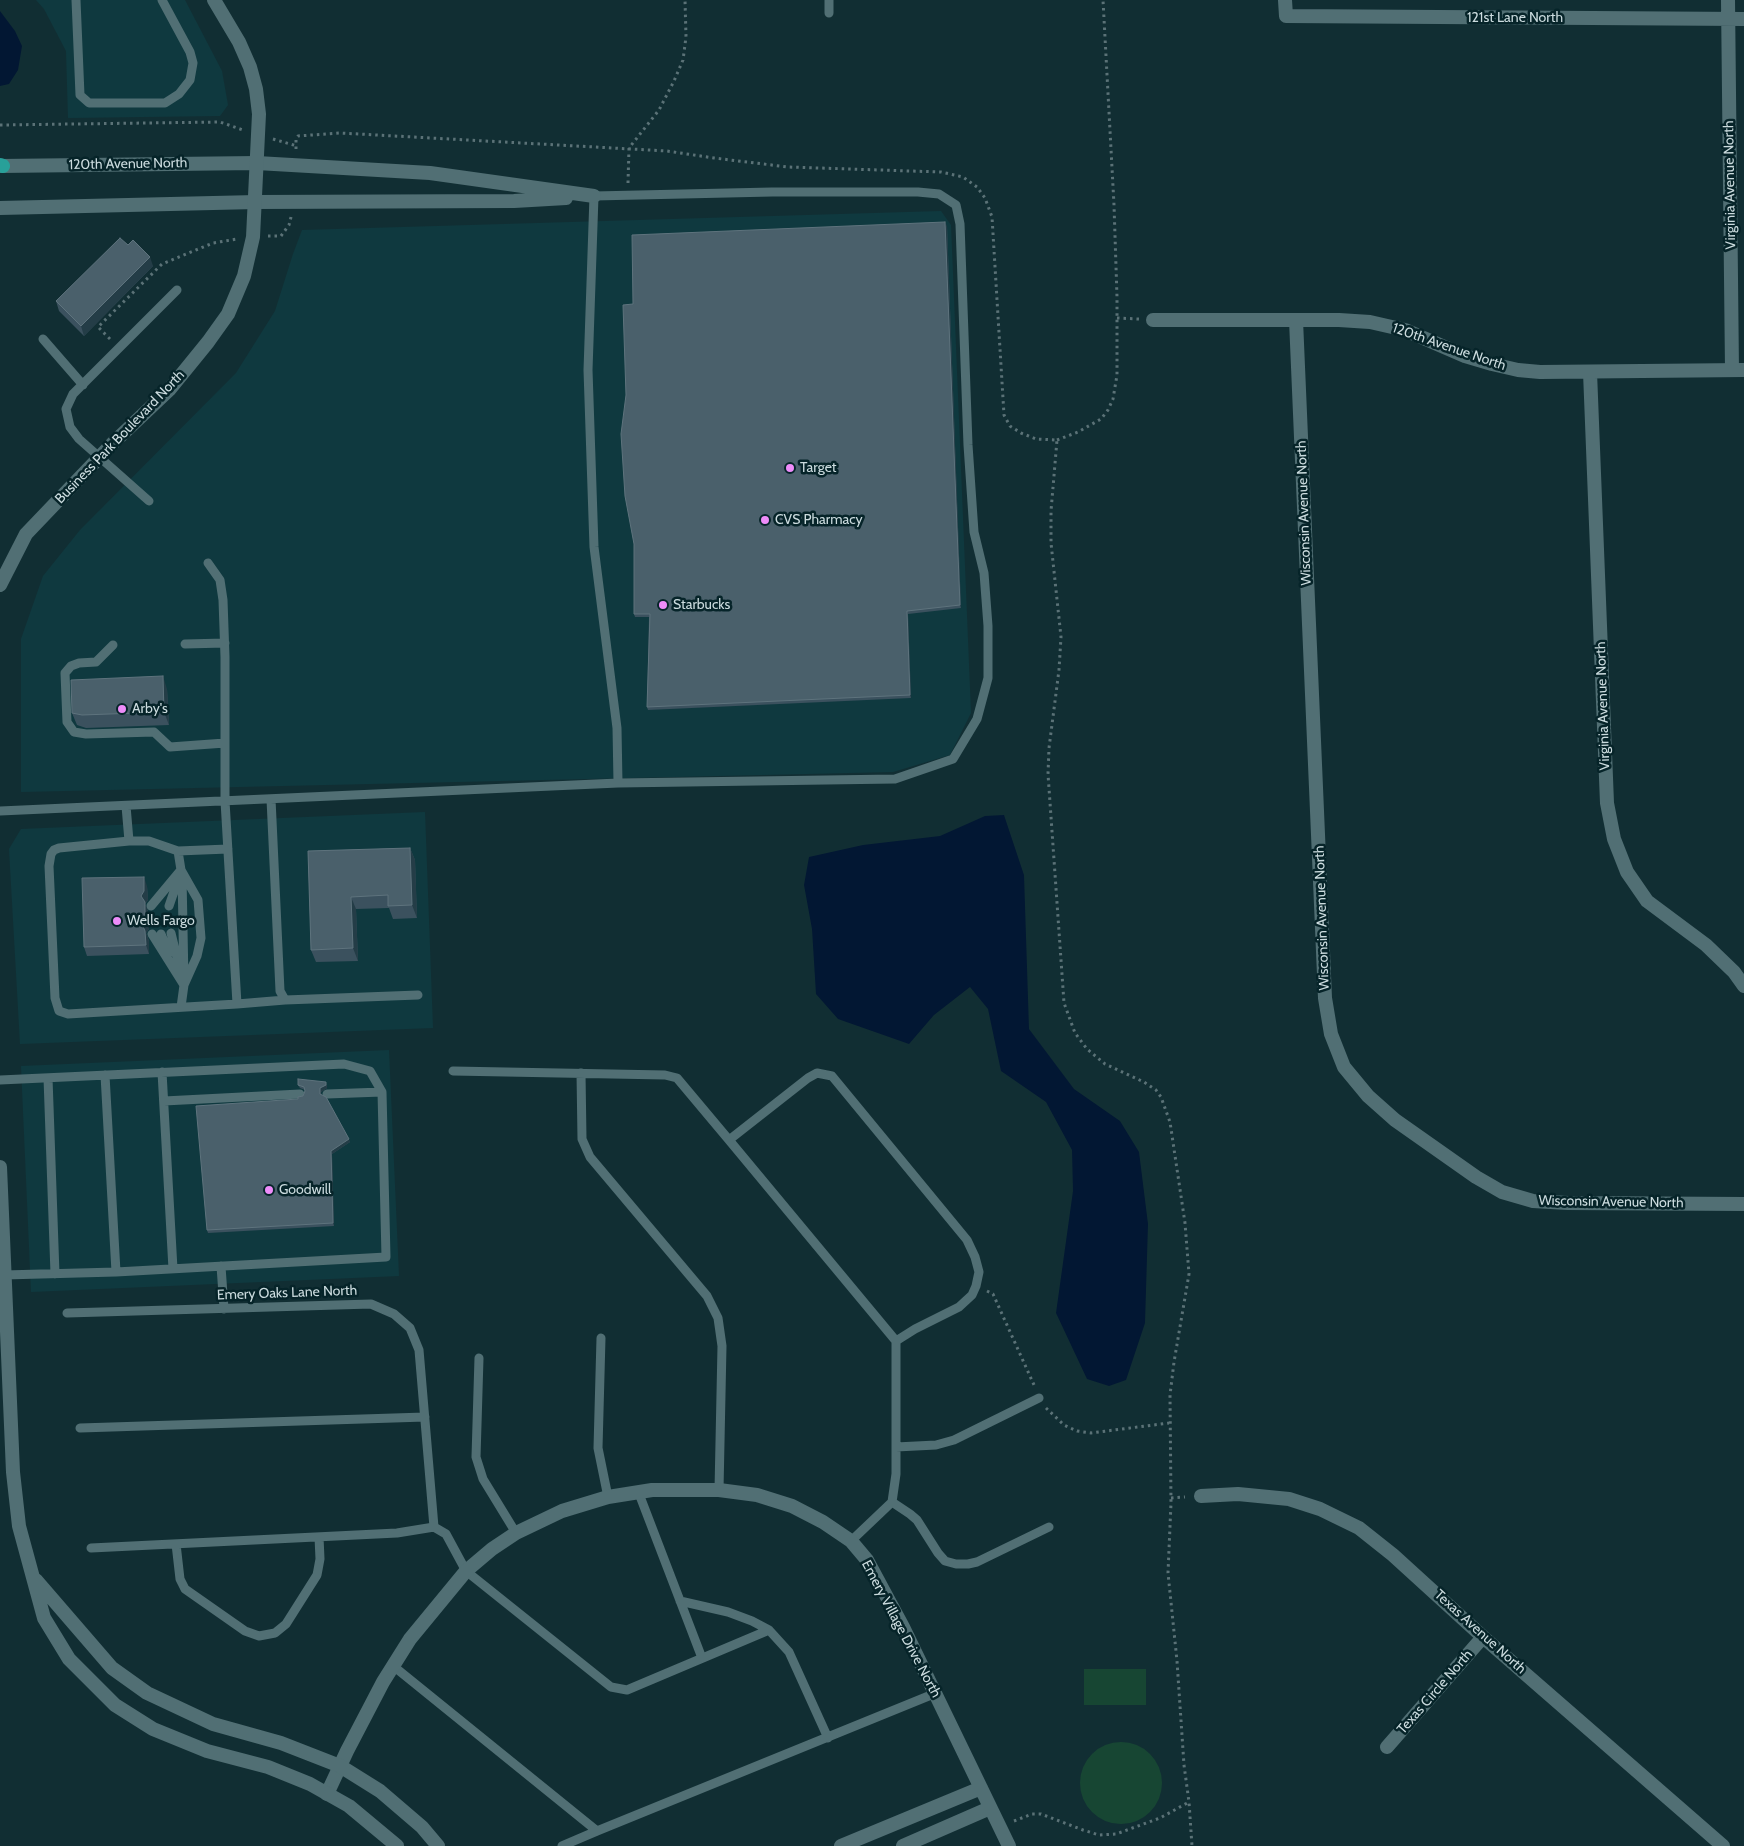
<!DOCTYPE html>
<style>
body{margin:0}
canvas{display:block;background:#112e33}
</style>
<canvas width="1744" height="1846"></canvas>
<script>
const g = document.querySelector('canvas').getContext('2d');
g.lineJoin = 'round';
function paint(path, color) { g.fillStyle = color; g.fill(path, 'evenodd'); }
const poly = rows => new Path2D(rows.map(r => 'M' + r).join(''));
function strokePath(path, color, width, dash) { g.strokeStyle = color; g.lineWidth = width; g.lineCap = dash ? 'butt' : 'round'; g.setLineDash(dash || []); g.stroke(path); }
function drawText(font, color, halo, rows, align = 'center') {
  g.font = font + ' Cabin,sans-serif'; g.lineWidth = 5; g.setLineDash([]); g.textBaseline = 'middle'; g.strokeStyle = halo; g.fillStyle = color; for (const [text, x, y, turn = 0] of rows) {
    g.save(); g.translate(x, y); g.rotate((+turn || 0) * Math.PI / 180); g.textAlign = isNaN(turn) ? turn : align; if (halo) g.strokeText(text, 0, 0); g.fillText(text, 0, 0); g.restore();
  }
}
paint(poly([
 [36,0,185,0,222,71,228,105,220,116,68,118,66,51,44,9],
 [941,211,951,225,971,713,950,755,893,772,21,792,21,639,43,576,80,530,236,373,275,311,293,254,302,230],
 [425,812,433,1028,20,1044,9,849,21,829],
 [389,1050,399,1276,31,1292,21,1066]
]), '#0f393f');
paint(poly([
 [1084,1669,1146,1669,1146,1705,1084,1705],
 '1080 1783a41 41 0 1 1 82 0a41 41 0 1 1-82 0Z'
]), '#174633');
paint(poly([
 [0,11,15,31,22,46,18,70,9,84,0,86],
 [1004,815,1024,875,1029,1029,1074,1089,1120,1121,1139,1152,1148,1224,1145,1323,1126,1380,1109,1386,1087,1379,1056,1313,1073,1191,1072,1150,1046,1102,1001,1071,988,1009,970,987,934,1015,909,1044,838,1019,816,994,812,929,804,885,809,857,863,845,940,836,985,816]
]), '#021733');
strokePath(poly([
 [0,125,220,122,243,130],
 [273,139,297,146],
 [296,149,296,139,298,136,340,133,667,151,714,158,788,167,941,172,963,177,977,187,985,198,992,217,1004,415,1010,426,1021,433,1036,439,1057,440,1051,511,1051,543,1061,637,1059,670,1049,748,1048,774,1064,1003,1075,1033,1087,1049,1105,1064,1144,1082,1156,1090,1161,1097,1170,1122,1185,1223,1189,1274,1174,1362,1170,1395,1171,1503,1168,1573,1177,1661,1184,1765,1189,1802,1192,1846],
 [628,183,629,148,659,110,674,81,683,60,686,37,685,0],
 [268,236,281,236,289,225,291,217],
 [1117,318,1139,319],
 [110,339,98,327,162,264,213,243,237,239],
 [1057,440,1078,432,1101,419,1108,410,1113,399,1117,375,1117,297,1114,205,1103,0],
 [987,1291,993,1294,1034,1385],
 [1046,1408,1064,1425,1077,1431,1091,1433,1169,1423],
 [1171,1498,1185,1497],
 [1014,1821,1032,1814,1041,1814,1083,1830,1099,1835,1116,1834,1160,1818,1189,1802]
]), '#5b7277', 3, [2.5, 4]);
strokePath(poly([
 [76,0,80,95,89,103,165,103,179,94,190,80,193,63,190,52,162,0],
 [829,0,829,13],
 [43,339,83,385],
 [149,501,79,439,70,427,66,409,73,394,177,290],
 [208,563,220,580,223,600,225,657,225,801,237,1004,68,1014,59,1011,55,998,49,866,51,854,54,850,59,848,129,841,149,841,178,851,228,849],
 [185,644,225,643],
 [113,645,96,662,79,663,71,666,65,673,67,722,74,732,86,734,154,732,170,747,225,743],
 [271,799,280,991,285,1000,418,995],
 [126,806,129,841],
 [0,811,618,783,617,728,594,547,588,370,594,196,772,192,918,192,939,194,956,205,960,224,968,445,974,532,984,573,988,626,988,678,977,719,953,759,895,779,618,783],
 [178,851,181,870,198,900,201,938,197,956,184,985,181,1007],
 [182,875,184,982],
 [151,906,181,870],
 [169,906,179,877],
 [171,933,180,970],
 [152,934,184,985],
 [161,934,169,953],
 [237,1004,285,1000],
 [453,1071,665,1075,677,1078,729,1140,896,1341,896,1474,892,1502,851,1541],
 [162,1072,173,1269],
 [581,1073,582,1139,590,1157,707,1296,718,1318,722,1346,719,1490],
 [105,1075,116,1272],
 [48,1078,55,1274],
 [0,1080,344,1064,370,1071,382,1092,386,1257,116,1272,4,1275],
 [327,1094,382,1092],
 [164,1101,300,1094],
 [729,1140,808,1078,817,1073,832,1076,967,1240,975,1257,979,1272,976,1286,972,1295,959,1307,915,1329,896,1341],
 [221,1266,224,1309],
 [67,1313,371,1304,394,1314,410,1328,419,1350,434,1527],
 [601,1338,598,1448,608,1497],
 [479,1358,476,1457,483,1479,516,1533],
 [80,1428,425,1417],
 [896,1447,936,1445,954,1440,1039,1398],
 [638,1491,702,1658],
 [892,1502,910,1514,917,1520,938,1553,945,1561,956,1564,968,1564,977,1562,1049,1527],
 [176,1544,180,1579,185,1589,245,1631,259,1636,275,1633,286,1624,317,1575,320,1559,319,1537],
 [91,1548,397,1533,434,1527,446,1534,466,1571,611,1687,627,1690,769,1630,789,1652,828,1738],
 [680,1601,728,1612,752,1621,769,1630],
 [392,1665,597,1831,936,1693],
 [562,1846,597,1831]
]), '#516f74', 9);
strokePath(poly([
 [1285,0,1286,16,1744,19],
 [1728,0,1732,370],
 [0,166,257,163,430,173,594,196],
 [0,208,256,202,514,201,566,198],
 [1153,320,1339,320,1370,322,1405,330,1465,356,1492,364,1518,370,1540,372,1744,370],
 [1296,320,1325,998,1331,1034,1344,1067,1368,1096,1395,1120,1476,1177,1502,1192,1533,1201,1568,1203,1744,1204],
 [1590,372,1607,803,1614,839,1627,872,1647,901,1706,945,1734,972,1744,986],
 [1201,1496,1238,1494,1289,1499,1320,1509,1359,1528,1393,1555,1483,1637,1723,1846],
 [1387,1747,1483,1637],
 [327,1794,347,1751,383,1682,410,1639,466,1571,492,1549,516,1533,562,1511,608,1497,652,1490,719,1490,757,1495,792,1506,823,1522,851,1541,867,1560,903,1627,1009,1846],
 [841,1846,981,1788],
 [903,1846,990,1808]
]), '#516f74', 14);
strokePath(poly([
 [0,585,26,534,113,443,169,390,208,342,228,314,244,276,253,237,259,114,256,89,250,67,239,42,214,0],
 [0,1167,13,1472,19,1526,44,1618,69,1659,115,1705,153,1729,207,1751,268,1767,310,1784,349,1806,397,1846],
 [36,1580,112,1668,147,1693,213,1724,281,1743,340,1766,380,1791,422,1827,438,1846]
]), '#516f74', 14);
strokePath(poly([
 [0,165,3,166]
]), '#28a099', 14);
paint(poly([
 [947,226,961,608,908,614,911,698,648,710,647,707,649,617,635,617,634,614,634,544,626,395,633,304],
 [128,245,153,266,84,336,59,311,56,301],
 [167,689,169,725,86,728,77,725,72,713],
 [410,848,415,860,417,918,393,919,389,908,356,909,358,961,316,962,311,950,308,851],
 [147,886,148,900,145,904,148,911,149,929,146,933,149,941,149,954,87,956,84,947],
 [298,1085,327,1085,327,1088,321,1092,321,1094,350,1142,332,1154,334,1226,208,1233,207,1230,298,1099,303,1096,305,1090,300,1088]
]), '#3b515e');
paint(poly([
 [945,222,947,226,961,608,960,605],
 [150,257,153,266,84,336,81,326],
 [907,611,908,614,911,698,910,695],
 [163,676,167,689,169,725,164,712],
 [410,848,415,860,417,918,412,905],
 [144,877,147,886,148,900,145,904,148,911,149,929,146,933,149,941,149,954,146,945,142,924,141,896],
 [351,897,356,909,358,961,353,948],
 [326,1082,327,1088,321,1092,322,1097,320,1094,320,1088],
 [349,1139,350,1142,332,1154,334,1226,333,1223,331,1151]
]), '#243d47');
const building = poly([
 [945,222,960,605,907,611,910,695,647,707,650,614,634,614,634,544,625,496,621,434,626,395,623,305,633,304,632,235,945,222],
 [120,238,128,245,133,240,150,257,81,326,56,301,120,238],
 [163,676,164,712,82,715,72,713,71,680,163,676],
 [410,848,412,905,388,906,388,895,351,897,353,948,311,950,308,851,410,848],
 [144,877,144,891,141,896,145,902,145,919,142,924,145,931,146,945,84,947,82,878,144,877],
 [298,1079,326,1082,326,1085,320,1088,320,1094,326,1097,349,1139,331,1151,333,1223,207,1230,196,1106,298,1099,298,1097,303,1096,305,1091,304,1087,298,1085,298,1079]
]);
paint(building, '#4a606b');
strokePath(building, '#5e737d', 1);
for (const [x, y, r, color] of [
 [790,468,5,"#ee8cf9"],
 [765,520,5,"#ee8cf9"],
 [663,605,5,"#ee8cf9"],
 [122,709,5,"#ee8cf9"],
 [117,921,5,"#ee8cf9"],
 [269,1190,5,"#ee8cf9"]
]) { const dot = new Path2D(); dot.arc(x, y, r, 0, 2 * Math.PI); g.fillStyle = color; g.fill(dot); strokePath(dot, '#062429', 2); }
drawText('14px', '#cbdbde', '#062429', [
 ["121st Lane North",1515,18],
 ["120th Avenue North",128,164,-1],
 ["Virginia Avenue North",1730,185,-91],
 ["120th Avenue North",1449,347,19],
 ["Business Park Boulevard North",120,437,-46],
 ["Wisconsin Avenue North",1304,513,-92],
 ["Virginia Avenue North",1603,706,-92],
 ["Wisconsin Avenue North",1322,918,-92],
 ["Wisconsin Avenue North",1611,1202,1],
 ["Emery Oaks Lane North",287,1293,-2],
 ["Emery Village Drive North",901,1629,62],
 ["Texas Avenue North",1480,1632,42],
 ["Texas Circle North",1435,1692,-49]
]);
drawText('14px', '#cbdbde', '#062429', [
 ["Target",800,468],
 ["CVS Pharmacy",775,520],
 ["Starbucks",673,605],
 ["Arby's",132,709],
 ["Wells Fargo",127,921],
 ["Goodwill",279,1190]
], 'left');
</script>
